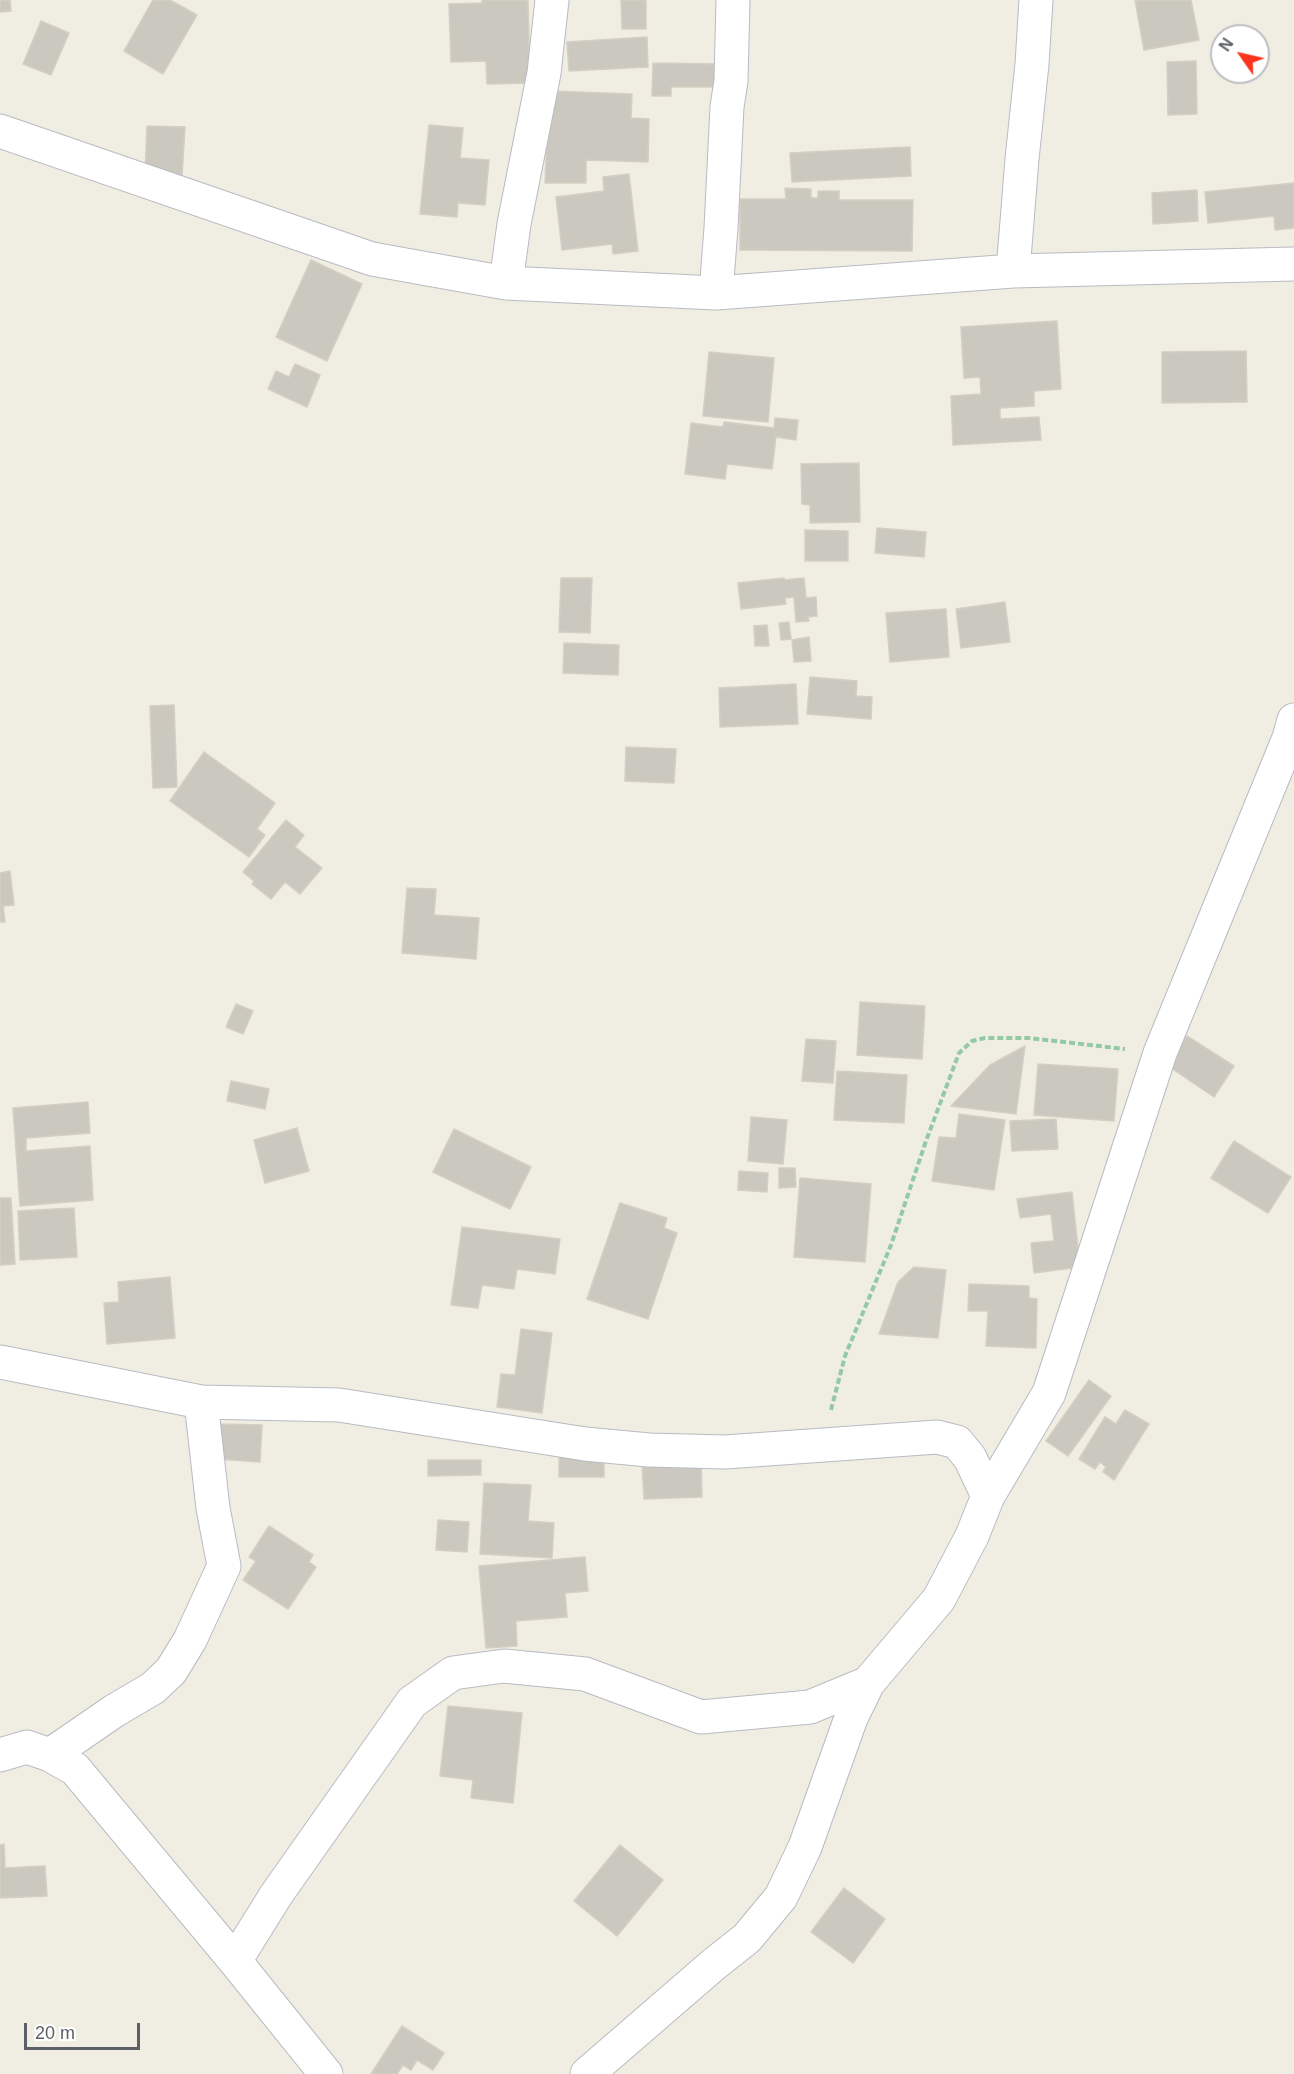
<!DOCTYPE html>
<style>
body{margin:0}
#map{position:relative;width:1294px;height:2074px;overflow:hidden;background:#f0ede3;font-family:Helvetica,sans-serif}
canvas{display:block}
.north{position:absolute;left:1210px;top:24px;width:60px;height:60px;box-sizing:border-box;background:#fff;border:2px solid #bdbfc2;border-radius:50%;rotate:304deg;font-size:16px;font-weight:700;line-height:24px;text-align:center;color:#5b6066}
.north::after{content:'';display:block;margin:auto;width:21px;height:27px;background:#fc341d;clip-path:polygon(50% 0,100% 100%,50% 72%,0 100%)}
.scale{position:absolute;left:24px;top:2023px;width:116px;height:27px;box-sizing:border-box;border:3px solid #5b6066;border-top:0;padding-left:8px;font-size:18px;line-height:21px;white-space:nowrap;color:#5b6066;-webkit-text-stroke:4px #fff;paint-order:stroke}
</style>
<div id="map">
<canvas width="1294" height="2074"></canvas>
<div class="north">N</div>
<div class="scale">20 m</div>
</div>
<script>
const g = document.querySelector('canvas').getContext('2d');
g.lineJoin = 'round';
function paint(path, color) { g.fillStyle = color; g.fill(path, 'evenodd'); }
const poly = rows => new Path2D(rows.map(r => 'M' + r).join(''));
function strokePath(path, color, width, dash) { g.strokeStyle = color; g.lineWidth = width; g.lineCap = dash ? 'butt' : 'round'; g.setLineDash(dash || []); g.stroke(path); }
const building = poly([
 [0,0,10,0,11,11,0,12,0,0],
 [153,0,170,0,197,15,163,74,124,51,153,0],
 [482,0,528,0,530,83,487,84,486,61,451,62,449,4,482,3,482,0],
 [621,0,646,0,646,29,622,29,621,0],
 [1135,0,1191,0,1199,40,1144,50,1135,0],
 [41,21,69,33,51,75,23,64,41,21],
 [647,37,648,67,569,71,567,42,647,37],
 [1196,61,1197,114,1168,115,1167,62,1196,61],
 [653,63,719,64,718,87,671,87,671,96,652,96,653,63],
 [549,91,632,94,631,118,649,119,648,162,586,160,586,183,545,183,549,91],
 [429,125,463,128,460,158,489,160,485,205,458,203,457,217,420,214,429,125],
 [147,126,185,127,182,176,145,175,147,126],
 [910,147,911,176,792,182,790,153,910,147],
 [629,174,638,251,613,254,612,244,562,250,556,197,604,191,603,177,629,174],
 [1294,183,1294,228,1275,230,1274,216,1208,223,1205,192,1294,183],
 [785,188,811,189,811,198,818,198,818,191,839,191,839,200,913,200,912,251,740,250,740,199,786,199,785,188],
 [1197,190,1198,221,1153,224,1152,193,1197,190],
 [311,260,362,284,327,361,276,337,311,260],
 [1057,321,1061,389,1034,391,1034,406,1000,408,1000,419,1039,417,1041,440,953,445,951,396,981,394,980,377,964,378,961,327,1057,321],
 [1246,351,1247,402,1162,403,1162,352,1246,351],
 [709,352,774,358,768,422,703,416,709,352],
 [295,364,320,375,307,407,268,389,276,371,289,377,295,364],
 [775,418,798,420,796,440,776,437,772,469,727,464,725,479,685,474,691,423,723,427,724,422,774,428,775,418],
 [859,463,860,522,810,523,810,505,802,504,801,464,859,463],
 [877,528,926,532,924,557,875,553,877,528],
 [805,530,848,531,848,561,805,561,805,530],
 [561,578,592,578,590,633,559,632,561,578],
 [784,578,785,580,804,578,806,598,816,597,817,616,808,617,809,621,796,622,794,597,785,598,786,604,741,609,738,583,784,578],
 [1005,602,1010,642,961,648,956,609,1005,602],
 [946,609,949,657,890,662,886,613,946,609],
 [789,622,791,639,781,640,779,623,789,622],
 [767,625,769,646,755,646,754,626,767,625],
 [809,637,811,661,794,662,792,640,809,637],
 [564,643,619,645,618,675,563,673,564,643],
 [810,677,857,681,856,696,872,697,871,719,807,714,810,677],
 [796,684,798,724,720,727,719,688,796,684],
 [174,705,177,787,153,788,150,706,174,705],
 [626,747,676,749,674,783,625,781,626,747],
 [204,752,275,803,257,829,265,835,249,857,170,801,204,752],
 [286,820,304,835,295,847,322,868,300,894,285,882,271,899,252,884,254,881,243,872,286,820],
 [10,871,14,905,3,906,5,922,0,922,0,873,10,871],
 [407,888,436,889,434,915,479,918,476,959,402,953,407,888],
 [860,1002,925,1006,922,1059,857,1055,860,1002],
 [236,1004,253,1011,243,1034,226,1027,236,1004],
 [1187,1036,1234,1066,1214,1097,1168,1066,1187,1036],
 [806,1039,836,1041,833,1083,802,1081,806,1039],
 [1025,1046,1016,1114,951,1106,990,1065,1025,1046],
 [1038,1064,1118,1069,1114,1121,1034,1115,1038,1064],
 [837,1071,907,1075,904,1123,834,1120,837,1071],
 [231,1081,269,1089,265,1109,227,1101,231,1081],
 [88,1102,90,1133,26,1138,26,1151,90,1146,93,1200,20,1206,13,1108,88,1102],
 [959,1114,1005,1120,994,1190,932,1181,939,1137,956,1138,959,1114],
 [751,1117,787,1120,783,1164,748,1161,751,1117],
 [1056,1119,1058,1149,1012,1151,1010,1121,1056,1119],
 [297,1128,309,1171,265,1183,254,1140,297,1128],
 [454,1129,531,1167,510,1209,433,1172,454,1129],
 [1234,1141,1291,1177,1268,1213,1211,1178,1234,1141],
 [779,1168,795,1168,796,1187,779,1188,779,1168],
 [739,1171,768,1173,767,1192,738,1190,739,1171],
 [800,1178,871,1184,865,1262,794,1257,800,1178],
 [1072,1192,1080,1267,1034,1273,1031,1243,1054,1241,1051,1214,1020,1218,1017,1199,1072,1192],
 [0,1198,11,1198,15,1264,0,1265,0,1198],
 [620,1203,667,1218,664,1228,677,1233,648,1319,587,1299,620,1203],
 [74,1208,77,1257,20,1260,18,1211,74,1208],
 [462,1227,560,1239,555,1274,517,1269,514,1289,482,1285,478,1308,451,1305,462,1227],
 [914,1267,946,1270,938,1338,879,1334,898,1282,914,1267],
 [170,1277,175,1338,107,1344,104,1303,119,1302,118,1282,170,1277],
 [969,1284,1029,1286,1029,1298,1037,1299,1036,1348,986,1346,988,1311,968,1311,969,1284],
 [521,1329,552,1333,542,1413,497,1407,501,1374,515,1375,521,1329],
 [1089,1380,1111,1396,1068,1456,1046,1441,1089,1380],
 [1125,1410,1149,1424,1114,1480,1103,1472,1106,1467,1100,1462,1095,1469,1079,1459,1105,1417,1116,1424,1125,1410],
 [219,1424,262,1425,260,1462,217,1459,219,1424],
 [604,1453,604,1477,559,1477,559,1454,604,1453],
 [428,1460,481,1460,481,1475,428,1476,428,1460],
 [701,1461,702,1497,644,1499,642,1463,701,1461],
 [484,1483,531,1485,528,1521,554,1523,552,1558,480,1554,484,1483],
 [438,1520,469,1522,467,1552,436,1550,438,1520],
 [269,1526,313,1555,309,1562,316,1567,288,1609,243,1580,256,1561,249,1557,269,1526],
 [585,1557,588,1591,565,1593,567,1617,516,1621,517,1646,486,1648,479,1566,585,1557],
 [448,1706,522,1713,513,1803,471,1798,473,1780,440,1776,448,1706],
 [4,1844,5,1868,45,1866,47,1896,0,1898,0,1845,4,1844],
 [620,1845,663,1880,617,1936,574,1901,620,1845],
 [844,1888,885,1919,853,1963,811,1932,844,1888],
 [402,2026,444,2053,433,2070,417,2060,411,2070,403,2065,397,2074,371,2074,402,2026]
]);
paint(building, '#cbc8c0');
strokePath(building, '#d5cfc1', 1.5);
const street = poly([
 [0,131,372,259,506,283,716,293,1013,271,1294,264],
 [1013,271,1022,159,1032,64,1036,0],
 [506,283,514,224,544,73,552,0],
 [716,293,721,228,727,107,731,81,733,0],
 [0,1362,201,1402,339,1405,585,1444,649,1450,725,1452,937,1437,957,1442,970,1458,988,1496],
 [0,1755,27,1747,50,1755,75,1769,235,1961,326,2074],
 [50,1755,114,1711,153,1688,171,1671,190,1640,224,1566,213,1508,201,1402],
 [235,1961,276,1895,412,1702,453,1673,504,1666,585,1674,701,1717,810,1707,868,1683],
 [587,2074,713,1965,747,1938,781,1897,805,1847,851,1718,868,1683,939,1599,972,1536,988,1496,1049,1393,1160,1053,1289,738,1294,720]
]);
strokePath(street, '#b8bbc1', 35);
strokePath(poly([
 [831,1410,845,1356,891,1245,926,1141,959,1053,972,1041,985,1038,1029,1038,1125,1049]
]), '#93c9a4', 4, [6, 3]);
strokePath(street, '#fff', 33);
</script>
